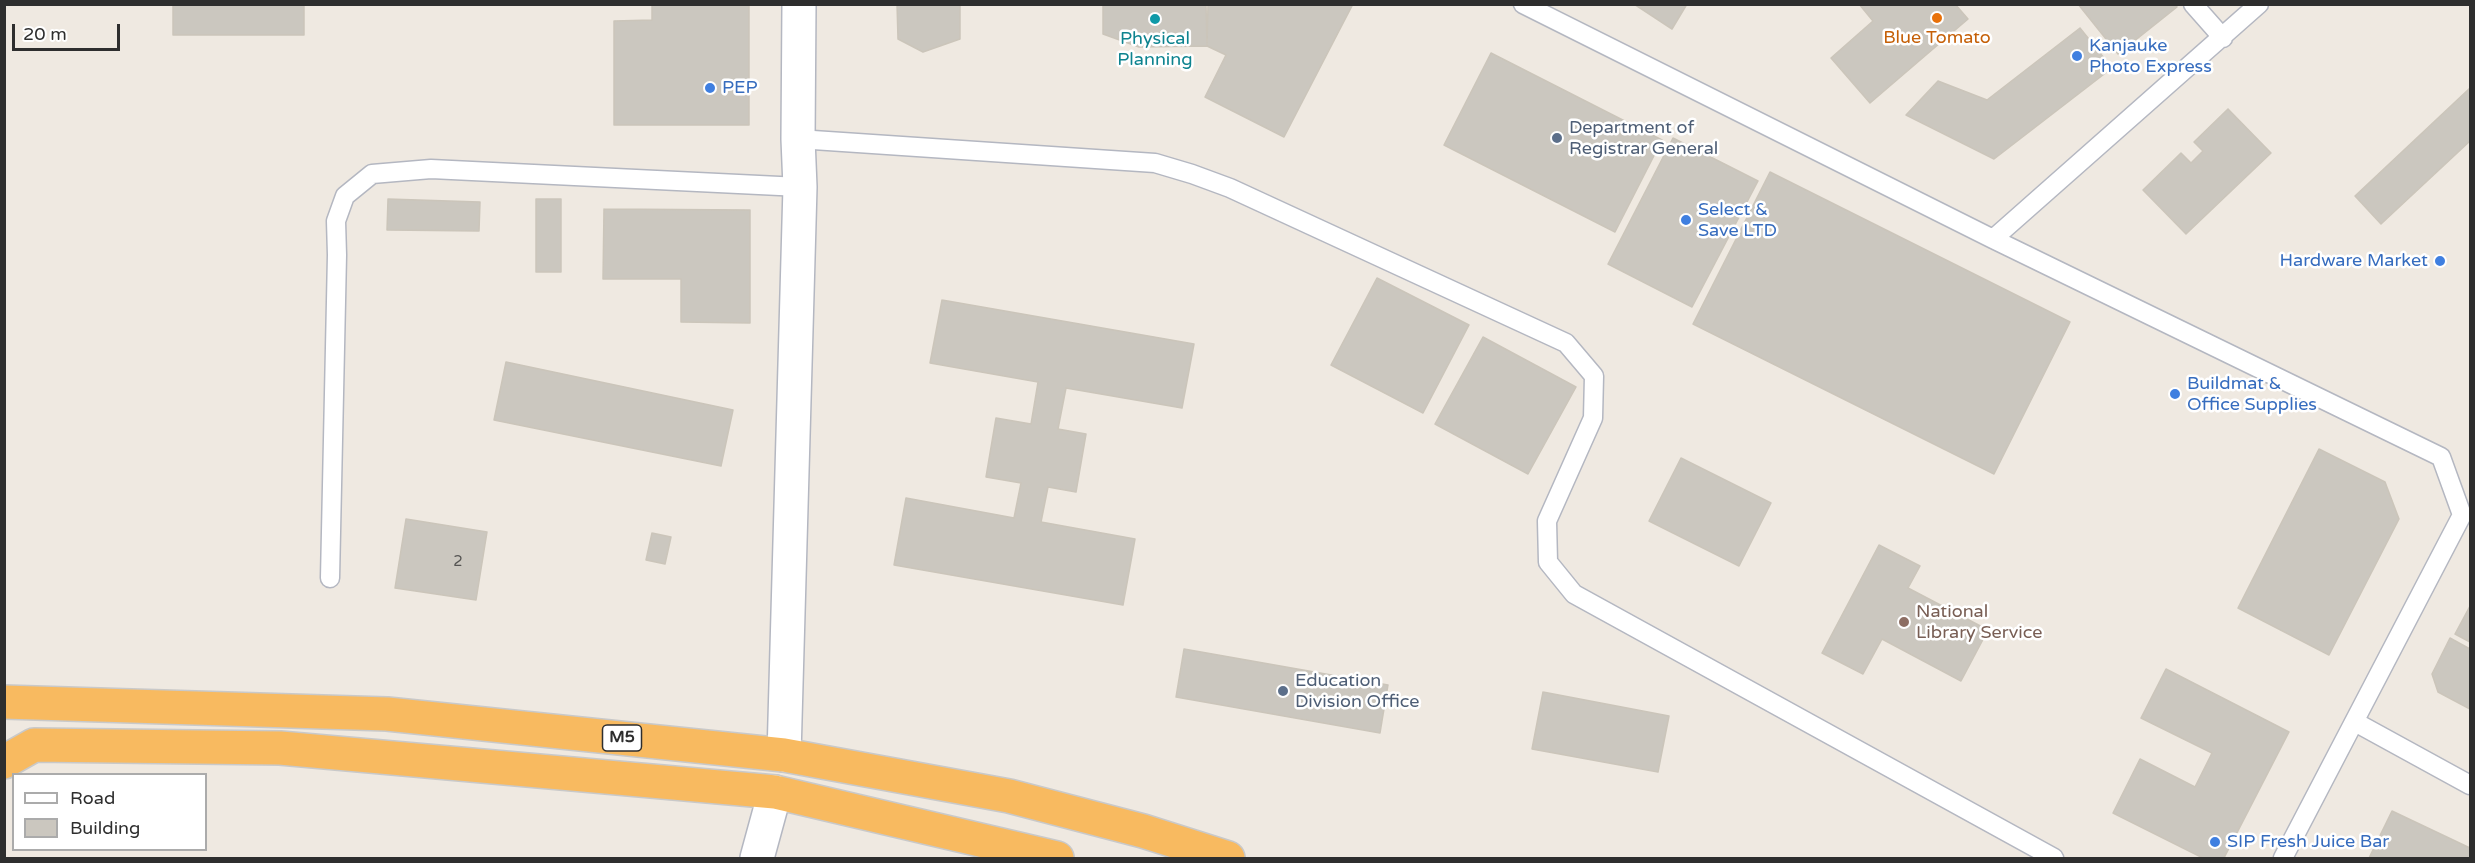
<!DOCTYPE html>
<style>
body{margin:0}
#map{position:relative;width:2475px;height:863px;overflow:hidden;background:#efe9e1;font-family:"Varela Round",sans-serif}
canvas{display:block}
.frame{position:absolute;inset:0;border:6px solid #2e2e2e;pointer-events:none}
.legend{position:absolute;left:12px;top:773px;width:195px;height:78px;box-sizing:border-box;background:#fff;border:2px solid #ababab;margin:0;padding:8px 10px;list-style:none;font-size:18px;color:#2e2e2e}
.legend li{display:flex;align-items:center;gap:12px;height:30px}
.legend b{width:30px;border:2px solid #ababab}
.scale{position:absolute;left:12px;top:24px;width:108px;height:27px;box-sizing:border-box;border:3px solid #2e2e2e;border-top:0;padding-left:8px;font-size:18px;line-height:21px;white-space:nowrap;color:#2e2e2e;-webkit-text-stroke:4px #fff;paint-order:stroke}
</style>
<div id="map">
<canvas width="2475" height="863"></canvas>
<div class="frame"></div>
<ul class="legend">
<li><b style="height:8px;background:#fff"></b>Road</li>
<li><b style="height:16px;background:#cbc7bf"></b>Building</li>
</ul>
<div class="scale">20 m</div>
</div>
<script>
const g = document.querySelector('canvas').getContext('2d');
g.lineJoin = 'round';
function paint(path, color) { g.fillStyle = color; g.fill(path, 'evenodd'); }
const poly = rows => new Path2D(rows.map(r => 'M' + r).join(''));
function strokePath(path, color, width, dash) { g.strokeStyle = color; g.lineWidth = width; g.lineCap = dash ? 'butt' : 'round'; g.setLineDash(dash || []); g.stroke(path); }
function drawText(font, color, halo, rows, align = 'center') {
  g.font = font + ' "Varela Round",sans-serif'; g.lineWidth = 5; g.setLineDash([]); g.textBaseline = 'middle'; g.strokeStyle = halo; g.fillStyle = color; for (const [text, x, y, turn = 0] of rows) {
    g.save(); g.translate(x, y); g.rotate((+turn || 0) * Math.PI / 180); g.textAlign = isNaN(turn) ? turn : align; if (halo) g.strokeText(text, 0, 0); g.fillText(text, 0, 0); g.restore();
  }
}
const building = poly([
 [173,4,304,4,304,35,173,35,173,4],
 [652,4,749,4,749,125,614,125,614,21,652,20,652,4],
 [897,4,960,4,960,39,923,52,898,39,897,4],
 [1103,4,1206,4,1207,46,1139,47,1103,34,1103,4],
 [1208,4,1353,4,1284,137,1205,97,1226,55,1207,46,1208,4],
 [1634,4,1687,4,1672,29,1634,4],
 [1859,4,1955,4,1968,19,1870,103,1831,58,1873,21,1859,4],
 [2078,4,2175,4,2177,7,2118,54,2078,4],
 [2080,28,2112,68,1994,159,1906,115,1938,81,1987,100,2080,28],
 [1491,53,1662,140,1615,232,1444,145,1491,53],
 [2470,88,2470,141,2381,224,2355,196,2470,88],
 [2228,109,2271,153,2186,234,2143,190,2181,153,2191,163,2203,151,2194,142,2228,109],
 [1673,138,1758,181,1692,307,1608,264,1673,138],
 [1770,172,2070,322,1994,474,1693,324,1770,172],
 [388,199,480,202,479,231,387,230,388,199],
 [536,199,561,199,561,272,536,272,536,199],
 [604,209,750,210,750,323,681,322,681,279,603,279,604,209],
 [1377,278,1469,325,1423,413,1331,365,1377,278],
 [942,300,1194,344,1182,408,1066,388,1058,429,1086,434,1076,492,1048,487,1041,522,1135,539,1123,605,894,565,906,498,1014,518,1021,483,986,477,996,418,1031,424,1038,382,930,363,942,300],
 [1483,337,1576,387,1528,474,1435,424,1483,337],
 [506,362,733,410,721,466,494,420,506,362],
 [2319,449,2385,482,2399,519,2329,655,2238,608,2319,449],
 [1681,458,1771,503,1739,566,1649,521,1681,458],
 [406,519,487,532,476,600,395,588,406,519],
 [652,533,671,537,665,564,646,560,652,533],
 [1879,545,1920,566,1908,588,1988,630,1961,681,1882,639,1863,674,1822,653,1879,545],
 [2470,606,2470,642,2455,634,2470,606],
 [2450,638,2470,649,2470,709,2438,692,2432,674,2450,638],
 [1184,649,1388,685,1380,733,1176,697,1184,649],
 [2166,669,2289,732,2224,858,2203,858,2113,813,2140,759,2195,787,2212,753,2141,718,2166,669],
 [1543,692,1669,716,1658,772,1532,749,1543,692],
 [2392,811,2470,848,2470,858,2369,858,2392,811]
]);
paint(building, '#cbc7bf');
strokePath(building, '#cbc5ba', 1.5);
const service = poly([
 [1523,4,1993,239,2441,457,2462,515,2283,858],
 [2193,4,2223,38],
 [798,139,1155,163,1192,174,1230,188,1566,343,1594,376,1593,418,1547,521,1548,562,1574,594,2054,858],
 [1993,239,2259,4],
 [330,578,337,255,336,221,345,196,372,174,431,169,800,187],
 [2355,722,2470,785]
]);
const minor = poly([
 [784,755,800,187,798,139,799,4],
 [757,858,775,792]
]);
const trunk = poly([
 [4,702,387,714,784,755,1009,796,1143,831,1228,858],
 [4,762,34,745,280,748,775,792,1057,858]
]);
strokePath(service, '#b4b7c1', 21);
strokePath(minor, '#b4b7c1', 36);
strokePath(trunk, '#c9c9c9', 36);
strokePath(service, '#fff', 18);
strokePath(minor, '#fff', 33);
strokePath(trunk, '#f8ba60', 33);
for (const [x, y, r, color] of [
 [1937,18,6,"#e8710a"],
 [1155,19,6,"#0f9aa8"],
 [2077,56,6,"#3f7fe0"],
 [710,88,6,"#3f7fe0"],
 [1557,138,6,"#5c6f8a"],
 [1686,220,6,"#3f7fe0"],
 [2440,261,6,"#3f7fe0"],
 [2175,394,6,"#3f7fe0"],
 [1904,622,6,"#8d6e63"],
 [1283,691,6,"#5c6f8a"],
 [2215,842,6,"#3f7fe0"]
]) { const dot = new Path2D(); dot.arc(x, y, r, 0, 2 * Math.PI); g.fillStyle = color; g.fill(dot); strokePath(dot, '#fff', 2); }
drawText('15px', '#555452', null, [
 ["2",458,562]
]);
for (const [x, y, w] of [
 [622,738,39]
]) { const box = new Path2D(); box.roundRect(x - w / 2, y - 13, w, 26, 4.5); g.fillStyle = '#fff'; g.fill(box); strokePath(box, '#2e2e2e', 1.5); }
drawText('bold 16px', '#2e2e2e', null, [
 ["M5",622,738]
]);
drawText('18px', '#c56008', '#fff', [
 ["Blue Tomato",1937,38]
]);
drawText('18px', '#0d838f', '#fff', [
 ["Physical",1155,39],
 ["Planning",1155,60]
]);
drawText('18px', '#366cbe', '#fff', [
 ["Kanjauke",2089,46],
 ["Photo Express",2089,67],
 ["PEP",722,88],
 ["Select &",1698,210],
 ["Save LTD",1698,231],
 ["Hardware Market",2428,261,"right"],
 ["Buildmat &",2187,384],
 ["Office Supplies",2187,405],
 ["SIP Fresh Juice Bar",2227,842]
], 'left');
drawText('18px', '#4e5e75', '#fff', [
 ["Department of",1569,128],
 ["Registrar General",1569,149],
 ["Education",1295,681],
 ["Division Office",1295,702]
], 'left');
drawText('18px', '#785e54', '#fff', [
 ["National",1916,612],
 ["Library Service",1916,633]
], 'left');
</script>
